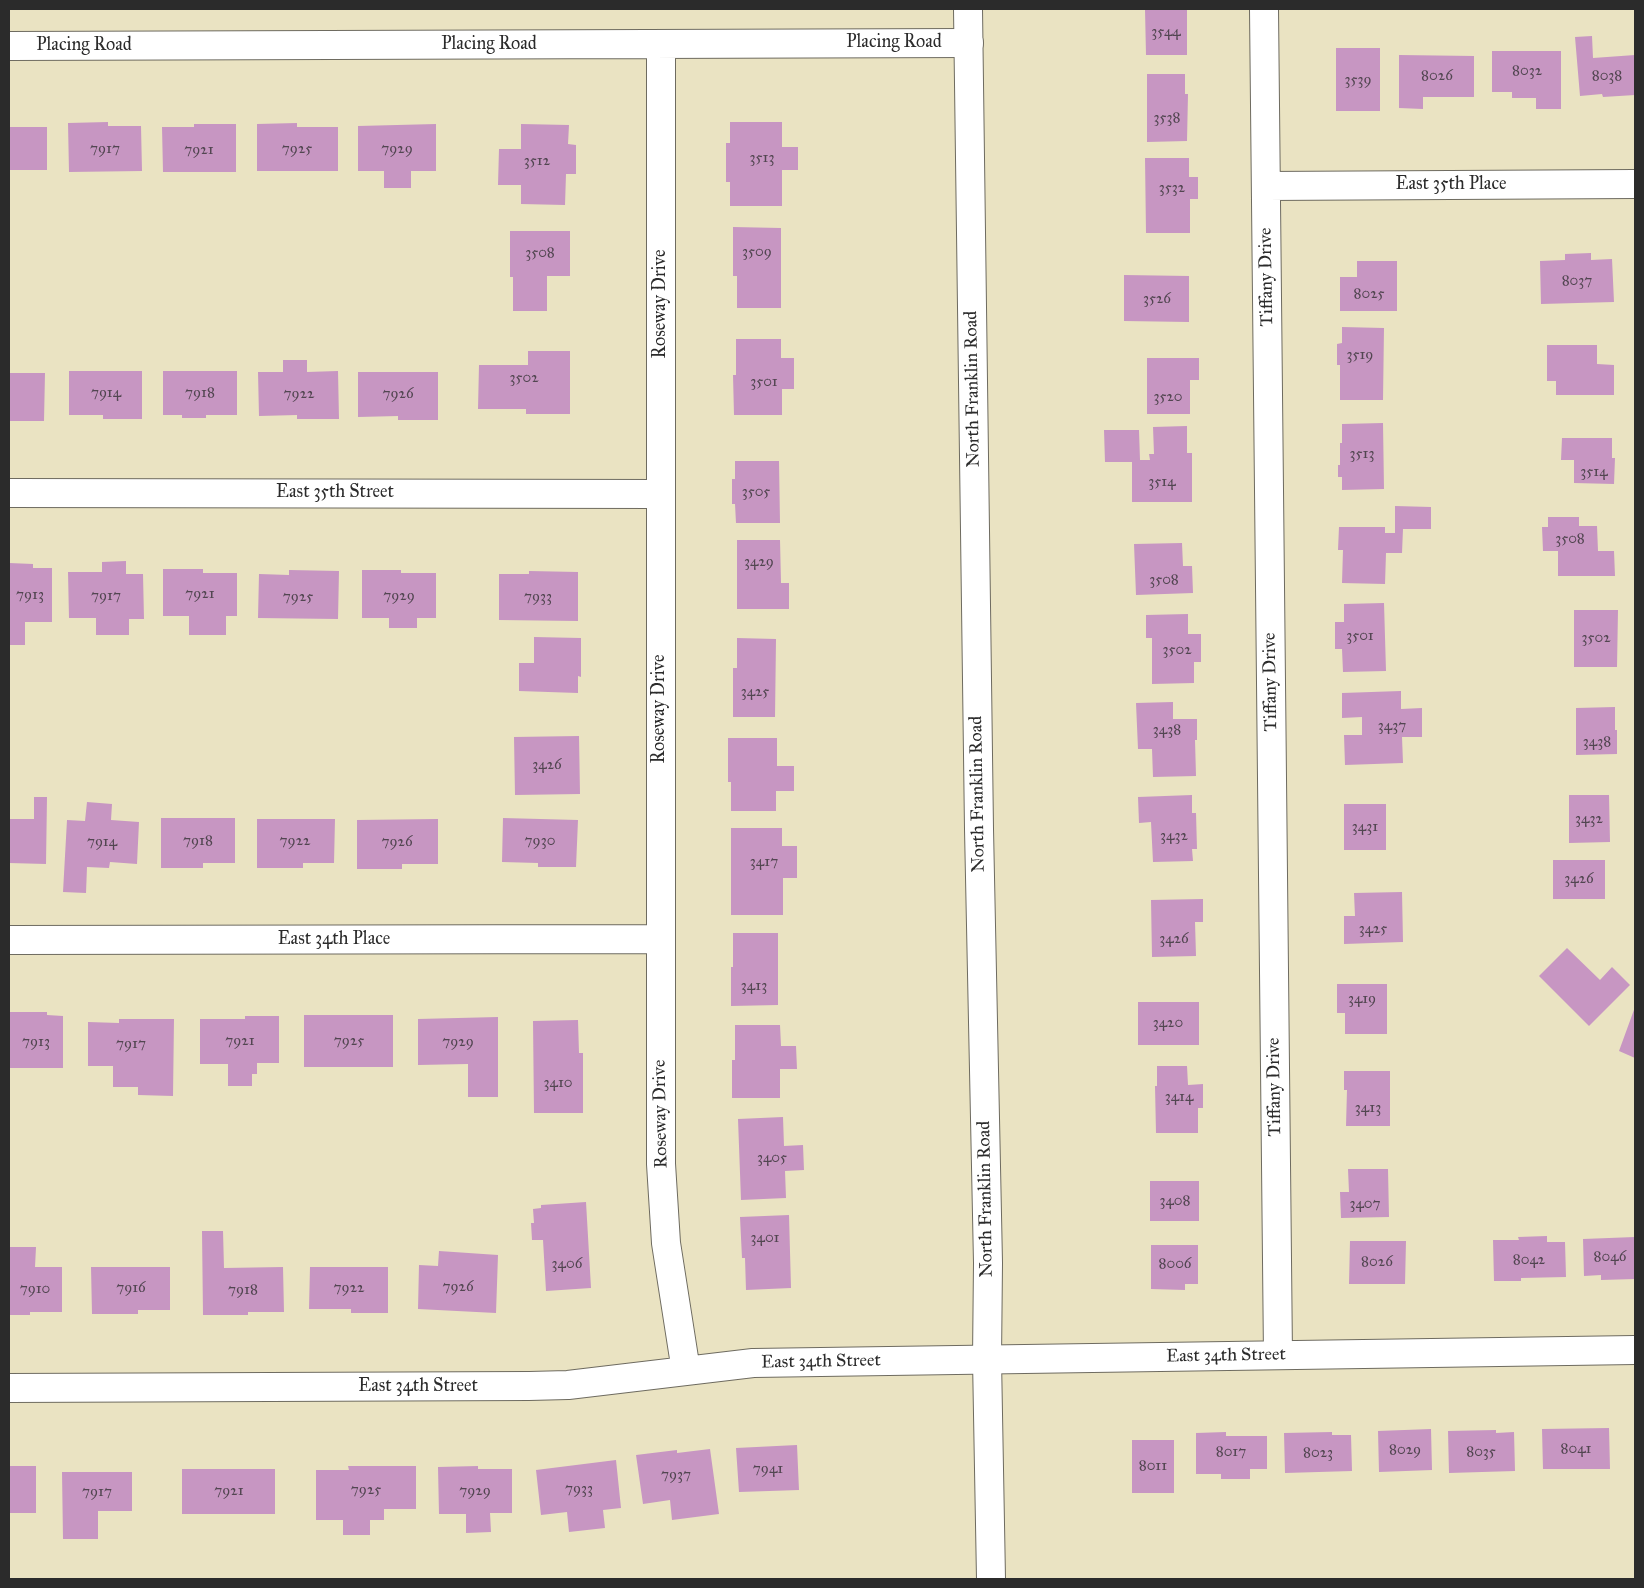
<!DOCTYPE html>
<style>
body{margin:0}
#map{position:relative;width:1644px;height:1588px;overflow:hidden;background:#eae3c2;font-family:"IM FELL Great Primer",serif}
canvas{display:block}
.frame{position:absolute;inset:0;border:10px solid #2b2b2b;pointer-events:none}
</style>
<div id="map">
<canvas width="1644" height="1588"></canvas>
<div class="frame"></div>
</div>
<script>
const g = document.querySelector('canvas').getContext('2d');
g.lineJoin = 'round';
function paint(path, color) { g.fillStyle = color; g.fill(path, 'evenodd'); }
const poly = rows => new Path2D(rows.map(r => 'M' + r).join(''));
function strokePath(path, color, width, dash) { g.strokeStyle = color; g.lineWidth = width; g.lineCap = dash ? 'butt' : 'round'; g.setLineDash(dash || []); g.stroke(path); }
function drawText(font, color, halo, rows, align = 'center') {
  g.font = font + ' "IM FELL Great Primer",serif'; g.lineWidth = 4.5; g.setLineDash([]); g.textBaseline = 'middle'; g.strokeStyle = halo; g.fillStyle = color; for (const [text, x, y, turn = 0] of rows) {
    g.save(); g.translate(x, y); g.rotate((+turn || 0) * Math.PI / 180); g.textAlign = isNaN(turn) ? turn : align; if (halo) g.strokeText(text, 0, 0); g.fillText(text, 0, 0); g.restore();
  }
}
paint(poly([
 [1145,9,1187,9,1187,55,1146,55],
 [1592,36,1593,58,1635,55,1635,95,1603,97,1602,94,1580,96,1575,37],
 [1336,48,1380,48,1380,111,1336,111],
 [1492,51,1561,51,1561,109,1536,109,1536,98,1512,98,1512,92,1492,92],
 [1399,55,1474,56,1474,97,1423,97,1423,109,1399,108],
 [1147,74,1185,74,1185,94,1188,94,1187,141,1147,142],
 [108,122,108,126,141,126,142,171,69,172,68,123],
 [730,122,782,122,782,147,798,147,798,170,782,170,782,206,730,206,730,182,726,182,726,143,730,143],
 [297,123,297,127,338,127,338,171,257,171,257,124],
 [194,124,236,124,236,172,163,172,162,127,194,127],
 [436,124,436,171,411,171,411,188,384,188,384,171,358,171,358,126],
 [521,124,569,125,568,144,576,145,576,174,566,174,565,205,521,204,521,185,498,185,499,149,521,149],
 [9,127,47,127,47,170,9,170],
 [1145,158,1189,158,1189,177,1198,177,1198,199,1190,199,1190,233,1146,233],
 [733,227,781,228,781,308,737,308,737,276,733,276],
 [510,231,570,231,570,276,547,276,547,311,513,311,513,277,510,277],
 [1591,253,1591,260,1612,259,1614,302,1541,304,1540,261,1565,260,1565,254],
 [1357,261,1397,261,1397,311,1340,311,1340,277,1357,277],
 [1124,275,1189,276,1189,322,1124,321],
 [1342,327,1384,328,1383,400,1340,400,1340,365,1337,365,1337,344,1342,343],
 [736,339,781,339,781,358,794,358,794,389,782,389,782,415,734,415,733,375,736,375],
 [1547,345,1597,345,1597,364,1614,365,1614,395,1556,395,1556,381,1547,381],
 [528,351,570,351,570,414,526,414,526,409,478,409,479,365,528,365],
 [1147,358,1199,358,1199,380,1190,380,1190,414,1147,414],
 [283,360,307,360,307,372,338,371,339,419,297,419,297,415,259,416,258,372,283,372],
 [69,371,142,371,142,419,103,419,103,415,69,415],
 [163,371,237,371,237,415,206,415,206,418,182,418,182,415,163,415],
 [358,372,438,372,438,420,398,420,398,416,358,417],
 [9,373,45,373,44,421,9,421],
 [1383,423,1384,489,1342,490,1342,477,1338,477,1338,465,1340,465,1340,443,1342,443,1342,424],
 [1187,426,1187,453,1192,453,1192,502,1132,502,1132,462,1105,462,1104,430,1139,430,1140,460,1150,460,1149,454,1154,454,1153,427],
 [1562,438,1612,438,1612,458,1615,458,1614,484,1574,483,1574,460,1561,460],
 [735,461,779,461,780,523,736,523,735,504,732,504,732,479,735,479],
 [1395,506,1431,507,1431,529,1403,529,1402,553,1386,553,1385,584,1342,583,1343,550,1338,550,1339,527,1385,527,1385,533,1395,533],
 [1548,517,1579,517,1579,526,1597,526,1598,551,1614,551,1615,576,1558,576,1558,551,1543,551,1542,527,1548,527],
 [737,540,780,540,781,583,789,583,789,609,737,609],
 [1182,543,1183,566,1192,566,1193,593,1136,595,1134,544],
 [126,561,126,574,143,574,144,619,129,619,129,635,96,635,96,618,69,618,68,572,102,572,102,562],
 [9,563,33,564,33,568,52,568,52,622,25,622,25,645,9,645],
 [163,569,203,569,203,573,237,573,237,616,226,616,226,635,189,635,189,616,163,616],
 [289,570,339,571,338,619,258,618,259,574,289,575],
 [362,570,401,570,401,573,436,573,436,618,417,618,417,628,389,628,389,618,362,618],
 [529,571,578,572,578,621,499,620,499,574,529,574],
 [1384,603,1386,671,1343,672,1342,649,1335,649,1335,622,1344,622,1344,604],
 [1574,610,1618,610,1617,667,1574,667],
 [1188,614,1188,634,1201,634,1201,662,1194,662,1194,683,1152,684,1152,638,1146,638,1146,615],
 [534,637,581,638,581,677,578,676,578,693,519,691,519,663,534,663],
 [737,638,776,639,775,717,733,717,733,668,737,668],
 [1401,691,1401,709,1422,708,1422,737,1402,737,1403,763,1345,765,1344,735,1362,735,1362,717,1342,718,1342,693],
 [1173,702,1173,719,1197,719,1197,740,1195,740,1196,776,1153,777,1152,749,1138,749,1136,703],
 [1615,707,1615,730,1617,730,1617,754,1576,755,1576,708],
 [579,736,580,794,515,795,514,737],
 [728,738,777,738,777,766,794,766,794,791,776,791,776,811,731,811,731,782,728,782],
 [1192,795,1192,813,1196,813,1197,849,1192,849,1193,861,1153,862,1151,822,1139,823,1138,797],
 [1569,795,1609,795,1610,842,1569,843],
 [34,797,47,797,46,864,9,863,9,819,34,819],
 [87,802,112,804,111,820,139,822,137,864,110,862,109,868,87,867,86,893,63,892,67,820,85,821],
 [1344,804,1386,804,1386,850,1344,850],
 [161,818,235,818,235,863,203,863,203,868,161,868],
 [503,818,578,820,576,867,538,867,538,863,502,862],
 [257,819,335,819,334,863,303,863,303,868,257,868],
 [438,819,438,864,402,864,402,869,357,869,357,820],
 [731,828,782,828,782,846,797,846,797,878,783,878,783,915,731,915],
 [1553,860,1605,860,1605,899,1553,899],
 [1402,892,1403,942,1344,944,1344,916,1355,916,1354,893],
 [1203,899,1203,922,1195,922,1196,956,1152,957,1151,900],
 [733,933,778,933,778,1005,731,1006,731,967,733,967],
 [1567,948,1600,980,1612,967,1630,985,1589,1026,1539,976],
 [1337,984,1387,984,1387,1034,1345,1034,1345,1013,1337,1013],
 [1138,1002,1199,1002,1199,1045,1138,1045],
 [1635,1007,1635,1058,1619,1051],
 [9,1012,47,1012,47,1015,63,1016,63,1068,9,1068],
 [304,1015,393,1015,393,1067,304,1067],
 [245,1016,279,1016,279,1063,257,1063,257,1074,252,1074,252,1086,228,1086,228,1064,200,1064,200,1019,245,1019],
 [498,1017,498,1097,468,1097,468,1064,418,1065,418,1019],
 [119,1019,174,1019,173,1096,138,1095,138,1087,113,1087,113,1066,88,1066,88,1022,119,1023],
 [578,1020,579,1053,583,1053,583,1113,534,1113,533,1021],
 [735,1025,780,1025,781,1046,796,1046,797,1069,780,1069,780,1098,732,1098,732,1060,735,1060],
 [1157,1066,1187,1066,1188,1085,1203,1084,1203,1108,1198,1108,1198,1133,1156,1133,1155,1086,1157,1086],
 [1344,1071,1390,1071,1390,1126,1346,1126,1347,1090,1344,1090],
 [783,1117,784,1146,803,1145,804,1170,785,1171,786,1198,741,1200,738,1119],
 [1348,1169,1388,1169,1389,1217,1341,1218,1340,1192,1349,1192],
 [1150,1181,1199,1181,1199,1221,1150,1221],
 [586,1202,591,1288,546,1291,543,1240,532,1240,531,1223,534,1223,533,1209,541,1208,541,1205],
 [789,1215,791,1288,746,1290,745,1258,742,1258,740,1217],
 [202,1231,223,1231,224,1268,283,1267,284,1312,248,1312,248,1315,203,1315],
 [1547,1236,1547,1242,1565,1242,1566,1277,1521,1278,1521,1281,1494,1281,1493,1240,1519,1240,1518,1237],
 [1635,1237,1635,1279,1601,1280,1601,1275,1584,1276,1583,1239],
 [1350,1241,1406,1241,1405,1284,1349,1284],
 [1151,1245,1198,1245,1198,1284,1185,1284,1185,1290,1151,1289],
 [9,1247,36,1247,35,1267,62,1267,62,1312,30,1312,30,1315,9,1315],
 [439,1251,498,1255,496,1313,418,1309,419,1265,438,1266],
 [91,1267,170,1267,170,1310,138,1310,138,1314,92,1314],
 [310,1267,388,1267,388,1313,351,1313,351,1309,309,1309],
 [1609,1428,1610,1469,1543,1469,1542,1429],
 [1431,1429,1432,1470,1379,1472,1378,1431],
 [1496,1430,1496,1433,1514,1432,1515,1471,1449,1473,1448,1431],
 [1226,1432,1226,1436,1267,1436,1267,1469,1250,1469,1250,1479,1221,1479,1221,1474,1196,1474,1196,1433],
 [1332,1432,1332,1435,1351,1435,1352,1471,1285,1473,1284,1433],
 [1132,1440,1174,1440,1174,1493,1132,1493],
 [797,1445,799,1490,739,1492,736,1448],
 [710,1449,719,1514,672,1520,670,1500,643,1504,636,1455,677,1450,677,1453],
 [616,1460,621,1508,603,1510,605,1528,569,1532,567,1512,541,1515,536,1470],
 [9,1466,36,1466,36,1513,9,1513],
 [348,1466,416,1466,416,1509,384,1509,384,1520,370,1520,370,1535,343,1535,343,1520,316,1520,316,1470,349,1470],
 [478,1466,478,1469,512,1469,512,1513,490,1513,491,1532,466,1533,466,1514,439,1514,438,1467],
 [182,1469,275,1469,275,1514,182,1514],
 [62,1472,132,1472,132,1511,98,1511,98,1539,63,1539]
]), '#c796c2');
const minor = poly([
 [1264,9,1278,1355],
 [661,44,661,1164,666,1243,686,1371],
 [9,46,969,43],
 [1266,186,1635,184],
 [9,493,661,494],
 [9,940,660,939],
 [9,1388,529,1386,568,1385,753,1363,1635,1350]
]);
const secondary = poly([
 [968,9,979,829,988,1263,987,1359,991,1579]
]);
strokePath(minor, '#6e6b60', 30);
strokePath(secondary, '#6e6b60', 30);
strokePath(minor, '#fff', 28);
strokePath(secondary, '#fff', 28);
drawText('15px', '#524651', null, [
 ["3544",1166,32],
 ["8032",1527,71],
 ["8026",1437,76],
 ["8038",1607,76],
 ["3539",1358,80],
 ["3538",1167,118],
 ["7917",105,149],
 ["7925",297,149],
 ["7929",397,149],
 ["7921",199,150],
 ["3513",762,158],
 ["3512",537,161],
 ["3532",1172,188],
 ["3509",757,252],
 ["3508",540,253],
 ["8037",1577,281],
 ["8025",1369,294],
 ["3526",1157,299],
 ["3519",1360,355],
 ["3502",524,378],
 ["3501",764,382],
 ["7914",106,393],
 ["7918",200,393],
 ["7922",299,394],
 ["7926",398,394],
 ["3520",1168,397],
 ["3513",1362,454],
 ["3514",1594,472],
 ["3514",1162,482],
 ["3505",756,492],
 ["3508",1570,539],
 ["3429",759,562],
 ["3508",1164,580],
 ["7921",200,594],
 ["7913",30,595],
 ["7917",106,596],
 ["7929",399,596],
 ["7925",298,597],
 ["7933",538,597],
 ["3501",1360,636],
 ["3502",1596,638],
 ["3502",1177,650],
 ["3425",755,692],
 ["3437",1392,726],
 ["3438",1167,730],
 ["3438",1597,742],
 ["3426",547,765],
 ["3432",1589,819],
 ["3431",1365,827],
 ["3432",1174,836],
 ["7918",198,841],
 ["7922",295,841],
 ["7930",540,841],
 ["7914",102,842],
 ["7926",397,842],
 ["3417",764,862],
 ["3426",1579,879],
 ["3425",1373,929],
 ["3426",1174,939],
 ["3413",754,986],
 ["3419",1362,999],
 ["3420",1168,1023],
 ["7921",240,1041],
 ["7925",349,1041],
 ["7913",36,1042],
 ["7929",458,1042],
 ["7917",131,1044],
 ["3410",558,1083],
 ["3414",1179,1097],
 ["3413",1368,1108],
 ["3405",772,1158],
 ["3408",1175,1201],
 ["3407",1365,1204],
 ["3401",765,1238],
 ["8046",1610,1257],
 ["8042",1529,1260],
 ["8026",1377,1262],
 ["3406",567,1264],
 ["8006",1175,1264],
 ["7926",458,1287],
 ["7916",131,1288],
 ["7922",349,1288],
 ["7910",35,1289],
 ["7918",243,1290],
 ["8041",1576,1449],
 ["8029",1405,1450],
 ["8017",1231,1452],
 ["8035",1481,1452],
 ["8023",1318,1453],
 ["8011",1153,1466],
 ["7941",768,1469],
 ["7937",676,1475],
 ["7933",579,1489],
 ["7925",366,1490],
 ["7921",229,1491],
 ["7929",475,1491],
 ["7917",97,1492]
]);
drawText('18px', '#2b2b2b', '#fff', [
 ["Placing Road",894,43],
 ["Placing Road",489,45],
 ["Placing Road",84,46],
 ["East 35th Place",1451,185],
 ["Tiffany Drive",1267,277,-91],
 ["Roseway Drive",661,304,-90],
 ["North Franklin Road",973,389,-91],
 ["East 35th Street",335,493],
 ["Tiffany Drive",1271,682,-91],
 ["Roseway Drive",660,709,-90],
 ["North Franklin Road",978,794,-91],
 ["East 34th Place",334,940],
 ["Tiffany Drive",1275,1087,-91],
 ["Roseway Drive",661,1114,-91],
 ["North Franklin Road",986,1199,-91],
 ["East 34th Street",1226,1356,-1],
 ["East 34th Street",821,1362,-1],
 ["East 34th Street",418,1387]
]);
</script>
